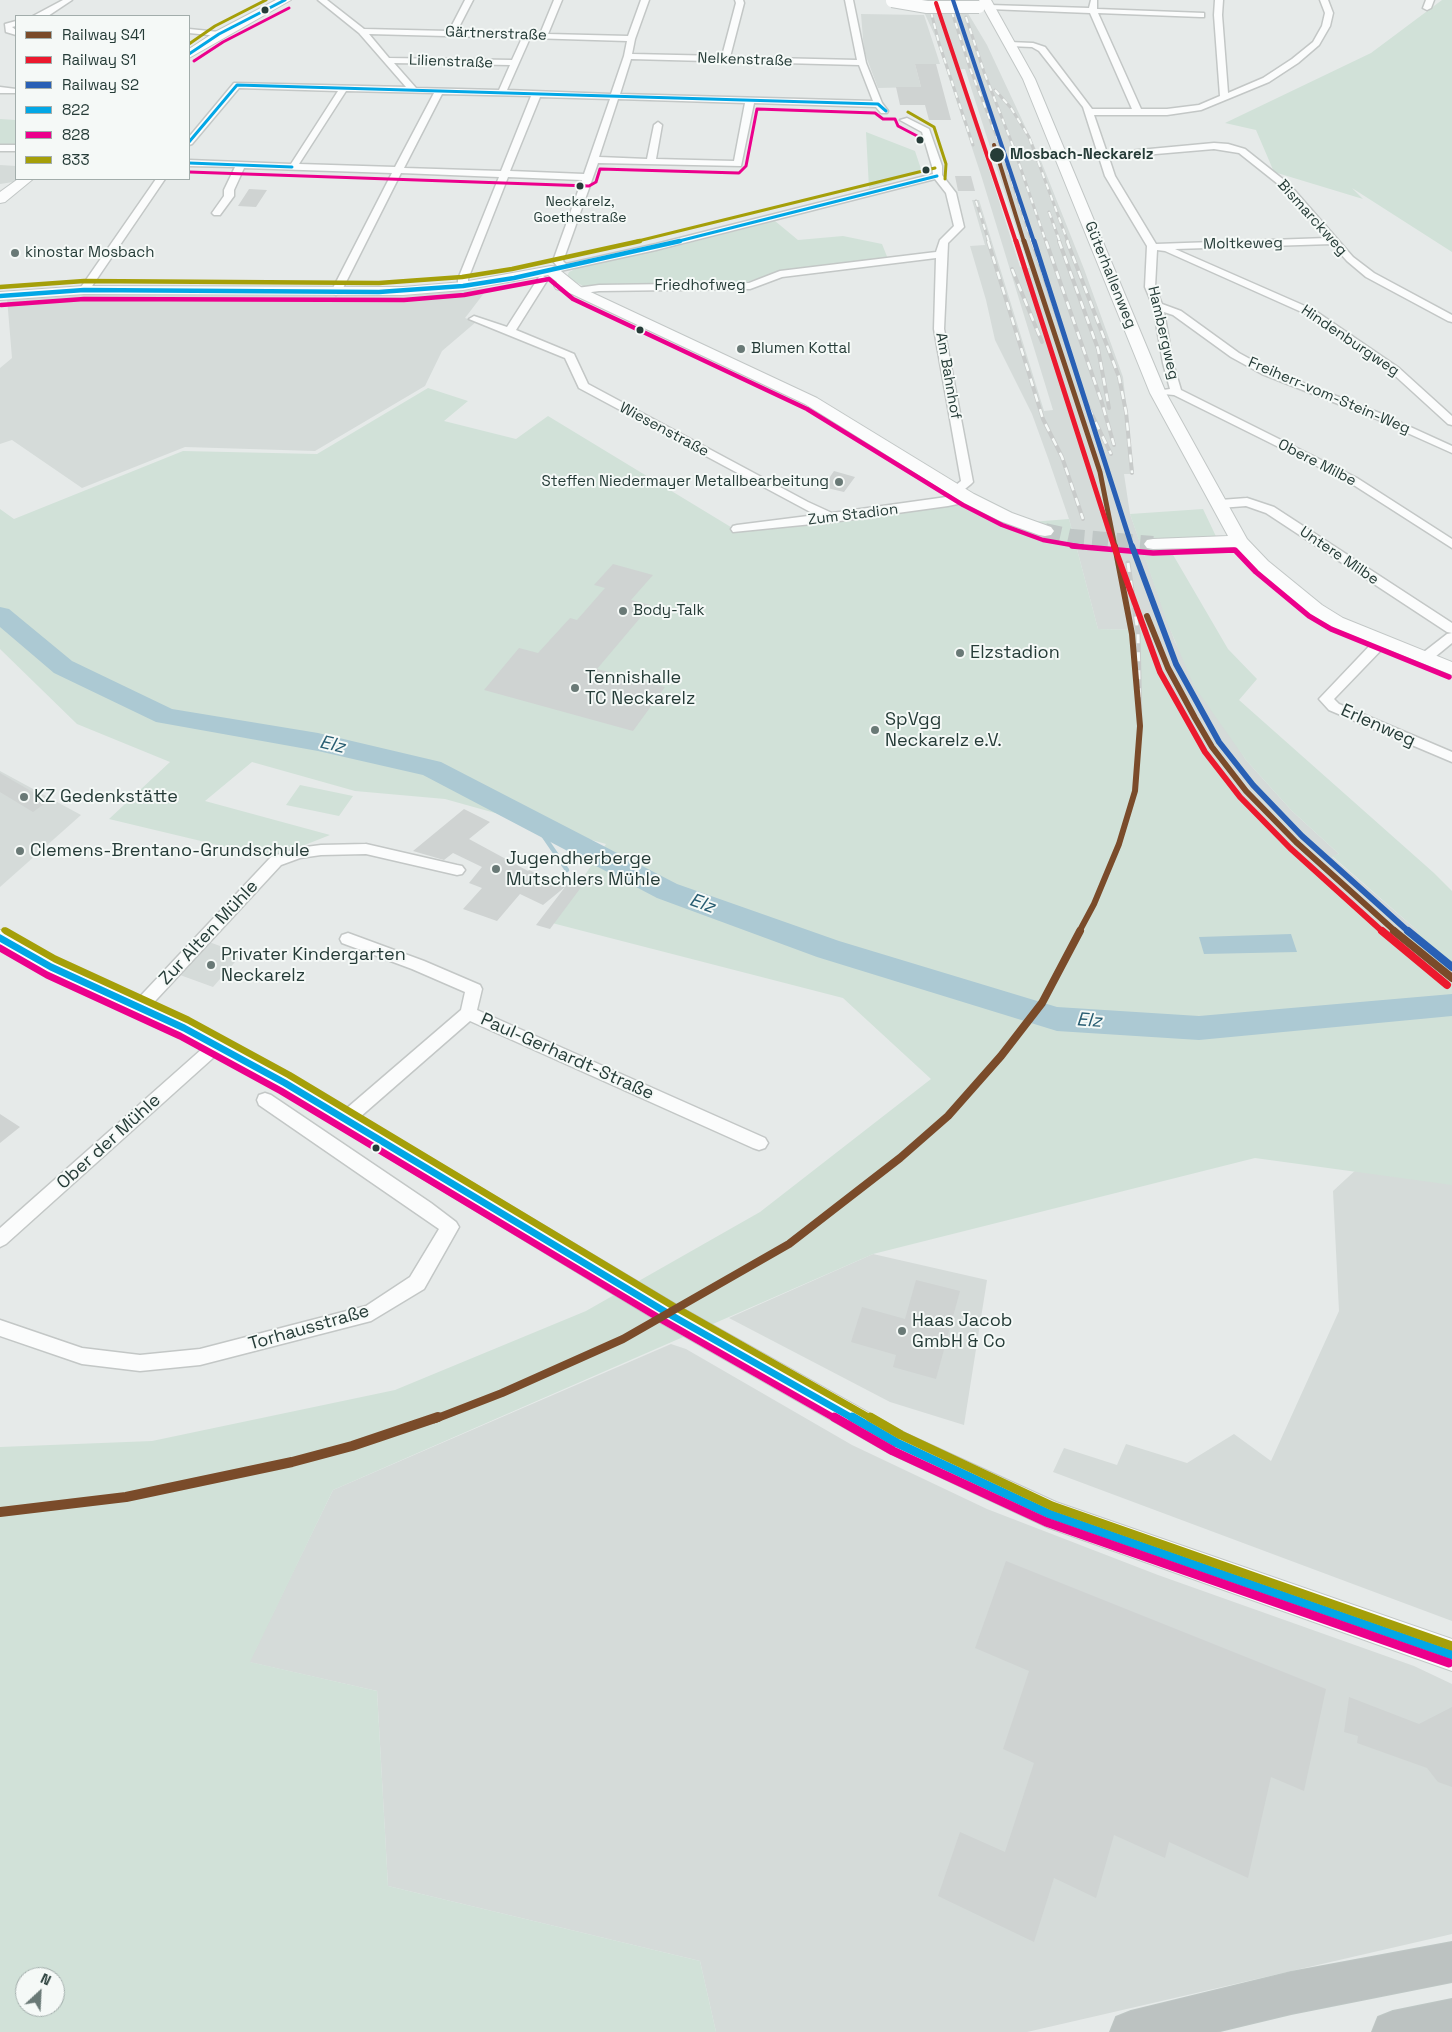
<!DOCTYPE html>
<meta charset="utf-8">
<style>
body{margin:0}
#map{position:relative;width:1452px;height:2032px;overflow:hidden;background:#e6eae9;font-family:"Space Grotesk",sans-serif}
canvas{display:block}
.legend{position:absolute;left:15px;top:15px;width:175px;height:165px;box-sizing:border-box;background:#f5f9f7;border:1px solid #a2adab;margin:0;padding:6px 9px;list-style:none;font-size:15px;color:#263c38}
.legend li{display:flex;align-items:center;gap:10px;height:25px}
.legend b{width:25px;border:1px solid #a2adab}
.north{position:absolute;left:15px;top:1967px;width:50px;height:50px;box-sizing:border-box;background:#f5f9f7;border:1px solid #a2adab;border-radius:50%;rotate:25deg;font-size:14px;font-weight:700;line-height:20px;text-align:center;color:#263c38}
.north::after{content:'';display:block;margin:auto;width:18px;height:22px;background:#697976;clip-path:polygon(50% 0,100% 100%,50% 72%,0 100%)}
</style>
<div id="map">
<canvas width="1452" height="2032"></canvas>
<ul class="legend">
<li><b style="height:6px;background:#7a4b2a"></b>Railway S41</li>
<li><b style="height:6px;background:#ec192e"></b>Railway S1</li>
<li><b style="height:6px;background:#2960b5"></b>Railway S2</li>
<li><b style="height:6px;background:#02a7e6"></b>822</li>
<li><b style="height:6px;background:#ec008c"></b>828</li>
<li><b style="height:6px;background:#a59f09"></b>833</li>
</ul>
<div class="north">N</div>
</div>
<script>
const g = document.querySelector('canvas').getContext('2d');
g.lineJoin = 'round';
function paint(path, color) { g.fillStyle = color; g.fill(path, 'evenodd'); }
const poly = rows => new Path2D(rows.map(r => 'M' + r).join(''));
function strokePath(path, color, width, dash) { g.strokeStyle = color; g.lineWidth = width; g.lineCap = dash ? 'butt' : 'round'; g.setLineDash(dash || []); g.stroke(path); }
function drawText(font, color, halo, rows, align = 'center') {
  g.font = font + ' "Space Grotesk",sans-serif'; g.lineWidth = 4; g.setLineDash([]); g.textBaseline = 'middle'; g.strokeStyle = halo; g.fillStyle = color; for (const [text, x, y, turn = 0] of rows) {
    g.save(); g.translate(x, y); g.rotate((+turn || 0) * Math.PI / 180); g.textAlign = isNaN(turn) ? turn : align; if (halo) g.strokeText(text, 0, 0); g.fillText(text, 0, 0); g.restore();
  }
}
paint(poly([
 [918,9,966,10,987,45,1039,156,1084,269,1123,377,1134,474,1124,474,1130,514,1175,642,1246,760,1292,811,1339,854,1332,857,1419,932,1399,943,1362,914,1314,871,1252,809,1210,757,1173,689,1149,640,1142,619,1142,630,1098,629,1069,519,1048,458,1032,414,995,340,986,300,970,246,985,245,972,200,979,200,1044,411,1053,410,981,175,935,36,924,12,917,12],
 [957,69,965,69,1029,268,1020,267],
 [861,14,924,15,940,64,915,64,921,87,878,88,864,51],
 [0,165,16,166,16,179,18,179,13,182,0,184],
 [488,288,465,318,476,322,442,351,425,386,315,451,185,447,82,488,12,440,0,444,0,368,12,358,7,298,37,294,369,296,408,295],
 [0,771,81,815,0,887],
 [209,942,242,954,213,987,180,975],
 [1372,1155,1452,1166,1452,1621,1053,1472,1064,1448,1117,1465,1126,1444,1187,1463,1234,1434,1271,1461,1339,1311,1333,1191],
 [873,1254,987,1280,964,1425,890,1402,729,1318],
 [671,1344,686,1349,852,1445,987,1509,1158,1575,1414,1666,1452,1684,1452,1934,1027,2032,716,2032,700,1961,388,1886,377,1691,249,1662,333,1490]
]), '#d5dbd9');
paint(poly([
 [1442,0,1452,0,1452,252,1352,188,1363,199,1274,172,1256,130,1225,123,1371,53],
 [0,119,16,120,16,144,13,147,0,146],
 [866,132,915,151,922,172,869,188],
 [775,221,798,240,843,236,882,244,888,259,775,273,740,284,645,284,583,286,567,277,569,272,579,267,666,249],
 [428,388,468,401,444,421,516,439,548,416,739,532,959,505,1018,529,1031,522,1069,519,1098,629,1142,630,1141,616,1149,640,1173,689,1210,757,1252,809,1314,871,1362,914,1399,943,1418,931,1332,856,1339,854,1292,811,1246,760,1194,686,1167,622,1130,514,1203,509,1222,549,1172,553,1228,649,1257,679,1239,700,1434,873,1452,891,1452,1185,1255,1158,873,1254,333,1490,250,1662,377,1691,388,1886,700,1961,716,2032,0,2032,0,1447,152,1441,395,1390,586,1311,760,1212,931,1079,843,998,552,923,606,844,445,799,355,791,252,762,205,801,330,835,272,858,109,819,170,762,77,724,0,649,0,509,14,519,183,451,317,454],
 [25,1977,55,1977,55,2007,25,2007],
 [300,785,353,796,339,816,286,805]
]), '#d1e1d8');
paint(poly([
 [1291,934,1297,952,1204,954,1199,937]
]), '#acc9d3');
strokePath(poly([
 [534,822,567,870]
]), '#acc9d3', 4.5);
paint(poly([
 [0,607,9,609,72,661,172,709,318,733,441,762,677,884,839,941,1057,1007,1199,1016,1452,994,1452,1016,1199,1040,1057,1031,817,957,657,898,423,775,318,751,156,722,54,673,0,627,0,607]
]), '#acc9d3');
paint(poly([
 [915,64,936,64,951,120,929,120,925,105,900,105,896,87,921,87],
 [955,176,971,176,975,191,958,191],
 [249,189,267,190,256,207,238,206],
 [834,471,855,477,844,492,823,487],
 [613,564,653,575,631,600,651,605,597,669,665,687,633,731,484,690,519,648,538,653,570,618,577,620,605,588,594,585],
 [0,773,48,801,33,812,0,792],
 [464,809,490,822,469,839,528,871,529,870,565,887,543,905,520,894,497,921,463,909,482,888,469,883,482,867,453,853,444,860,413,851],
 [572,878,582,886,550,929,536,925],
 [0,1114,20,1127,0,1143],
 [916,1280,960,1291,936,1379,893,1367,896,1355,851,1342,862,1307,905,1319],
 [1006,1561,1326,1689,1304,1791,1271,1777,1248,1878,1169,1842,1165,1858,1114,1835,1096,1898,1054,1878,1034,1942,938,1896,960,1832,1005,1852,1034,1763,1003,1749,1029,1671,975,1648],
 [1349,1697,1419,1724,1452,1707,1452,1787,1438,1782,1427,1768,1357,1743,1358,1736,1344,1732]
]), '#cfd3d2');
strokePath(poly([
 [1045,531,1072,537,1153,544]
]), '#c0c7c6', 16, [16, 8]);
const street = poly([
 [63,0,72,0,48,16,33,16,63,0],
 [318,0,327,0,364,29,449,31,465,0,473,0,457,31,540,34,554,0,562,0,548,34,628,36,641,0,649,0,635,39,632,54,722,56,736,3,735,0,743,0,744,3,730,57,857,60,845,0,853,0,866,63,882,103,888,111,887,113,881,113,876,107,754,103,741,166,598,163,563,261,566,264,656,244,933,174,932,166,922,132,900,120,907,118,929,129,942,166,942,175,956,193,964,227,948,243,944,329,973,482,971,484,960,493,956,494,950,490,961,481,934,329,936,258,782,277,750,289,599,291,577,294,572,291,577,288,599,285,749,283,780,271,936,252,940,240,954,226,946,193,935,179,656,250,551,273,546,270,557,266,553,261,582,180,508,177,468,279,468,286,463,289,458,286,458,279,499,177,401,173,341,292,336,295,331,292,392,173,244,168,234,190,234,196,220,215,214,215,212,213,224,196,224,190,235,167,189,166,189,160,291,164,338,91,239,88,192,144,189,145,189,137,234,83,406,87,359,33,318,0],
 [369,34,522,38,512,60,389,58,369,34],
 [530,38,627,41,624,56,611,94,507,90,530,38],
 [631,59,859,65,873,101,620,94,631,59],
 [394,63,510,65,499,90,416,88,394,63],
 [346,91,434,93,395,167,299,164,346,91],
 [442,94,531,96,501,171,404,168,442,94],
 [540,97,610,99,584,174,510,171,540,97],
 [618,99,745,103,734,161,656,159,662,125,658,122,654,125,647,159,599,157,618,99],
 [1091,0,1097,0,1097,9,1204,13,1204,17,1201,17,1098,13,1141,109,1167,109,1199,105,1220,96,1214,15,1215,0,1223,0,1222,15,1228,93,1263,78,1292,59,1313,42,1322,26,1325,13,1320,0,1328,0,1333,13,1330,26,1319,45,1298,63,1269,82,1201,110,1167,115,1094,115,1107,153,1214,143,1228,144,1245,149,1289,184,1353,257,1374,273,1452,315,1452,322,1448,321,1366,277,1347,261,1332,244,1175,249,1314,310,1399,368,1452,416,1452,425,1448,424,1391,372,1306,314,1165,251,1157,250,1155,287,1162,304,1181,311,1239,353,1270,370,1382,414,1452,446,1452,453,1374,418,1262,374,1231,357,1173,315,1164,312,1173,363,1181,390,1357,478,1452,539,1452,548,1349,482,1174,395,1163,394,1161,392,1163,390,1170,389,1163,363,1153,306,1145,287,1147,246,1105,176,1083,107,1039,51,1032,47,1009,46,1005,44,1009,42,1033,43,1045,47,1092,109,1132,109,1090,13,989,9,985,7,989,5,1089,8,1091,0],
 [1214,149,1239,153,1283,188,1327,238,1156,244,1115,176,1109,158,1214,149],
 [1426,0,1434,0,1431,8,1427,10,1423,8,1426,0],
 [16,21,16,26,12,27,16,30,16,35,6,32,5,24,16,21],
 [189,29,219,32,223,34,219,36,189,33,189,29],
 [0,87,16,89,16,93,0,93,0,87],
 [0,145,16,145,16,151,0,151,0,145],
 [156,179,165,179,88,292,80,292,79,290,156,179],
 [543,276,548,279,516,330,574,354,588,384,808,502,832,513,968,494,974,498,972,501,948,506,832,522,733,532,731,529,733,526,737,525,816,515,579,388,565,358,469,319,474,316,507,327,539,277,543,276],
 [1247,498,1274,507,1452,623,1452,633,1447,632,1266,513,1246,506,1220,508,1214,504,1220,500,1247,498],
 [1452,633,1452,643,1430,661,1420,661,1418,658,1420,655,1447,634,1452,633],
 [1382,637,1389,641,1387,644,1334,699,1339,704,1452,752,1452,762,1329,710,1319,699,1377,638,1382,637],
 [366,844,457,865,462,866,465,870,462,874,457,875,366,854,321,855,300,858,281,865,144,1013,138,1015,132,1013,130,1009,132,1005,271,857,298,848,321,845,366,844],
 [348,933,424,961,480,985,482,989,477,1010,765,1138,768,1143,765,1148,759,1150,753,1148,470,1021,352,1124,346,1126,340,1124,337,1119,340,1114,461,1010,465,992,412,969,342,943,340,939,342,935,348,933],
 [217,1039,223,1041,225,1045,223,1049,6,1244,0,1247,0,1228,211,1041,217,1039],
 [265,1093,271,1095,431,1203,456,1222,459,1227,424,1289,371,1321,200,1365,140,1371,82,1364,0,1336,0,1320,82,1348,140,1355,200,1349,366,1306,410,1277,439,1229,259,1105,257,1100,259,1095,265,1093]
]);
const secondary = poly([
 [276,0,291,0,189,58,189,49,215,32,276,0],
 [979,0,991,0,1035,79,1166,393,1247,539,1268,561,1322,605,1343,618,1452,662,1452,675,1329,626,1308,613,1285,594,1256,569,1234,547,1153,549,1147,548,1144,544,1147,540,1153,539,1228,536,1150,393,1023,79,979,0],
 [18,179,33,179,5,202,0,203,0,192,18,179],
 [551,266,556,267,582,288,817,398,974,494,1012,513,1051,527,1054,531,1051,535,1045,536,1039,535,1000,521,962,502,805,404,572,294,556,289,554,286,557,282,548,275,463,290,403,295,84,294,0,300,0,292,84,286,403,287,463,282,551,266],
 [0,930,8,932,59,961,192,1022,294,1076,679,1306,907,1434,1056,1502,1452,1639,1452,1671,1049,1528,887,1452,659,1322,276,1090,176,1034,43,973,0,948,0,930]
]);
const highway = poly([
 [1452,1942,1452,1982,1291,2014,1216,2032,1110,2032,1116,2017,1131,2011,1291,1972,1452,1942],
 [1452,1999,1452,2032,1372,2032,1378,2017,1393,2011,1452,1999]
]);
strokePath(street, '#c3c7c6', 3);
strokePath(secondary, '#c2c7c6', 2);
strokePath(highway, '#bec6c4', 2);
paint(street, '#fbfcfc');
paint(secondary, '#fbfcfc');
paint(highway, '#bcc2c1');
const railFar2 = poly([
 [928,0,939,43,973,145],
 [948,0,971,71,1000,145,1032,242],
 [966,17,984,72,1013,146,1046,242],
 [995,90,1011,108,1029,137,1068,242],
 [976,201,989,242],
 [1049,212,1060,242]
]);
const railFar1 = poly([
 [988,241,1043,419,1062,457,1083,519],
 [1032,241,1085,400,1111,454],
 [1046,241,1102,403,1114,445],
 [1059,241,1098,349,1109,408],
 [1067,241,1119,377,1126,412,1132,473],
 [1012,269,1042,342]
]);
const rail = poly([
 [1128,563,1138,633,1140,726]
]);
strokePath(railFar2, '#c8cbca', 3);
strokePath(railFar1, '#c8cbca', 4);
strokePath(rail, '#c8cbca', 5);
strokePath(railFar2, '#f5f9f7', 2, [6]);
strokePath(railFar1, '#f5f9f7', 2.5, [8]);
strokePath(rail, '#f5f9f7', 3, [9]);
const secondaryBridge = poly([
 [892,1,927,7,979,7]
]);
strokePath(secondaryBridge, '#c2c7c6', 14, []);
strokePath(secondaryBridge, '#fbfcfc', 12);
strokePath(poly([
 [189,54,219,34,285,0],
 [189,142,237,85,878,104,886,111],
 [189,163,292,167],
 [675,242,937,176]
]), '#02a7e6', 3);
strokePath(poly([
 [0,296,84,290,379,292,463,286,514,278,680,241]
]), '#02a7e6', 4.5);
strokePath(poly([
 [0,938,51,967,184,1028,285,1083,669,1314,854,1419]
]), '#02a7e6', 7);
strokePath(poly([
 [852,1417,897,1443,1049,1514,1452,1655]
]), '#02a7e6', 9);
strokePath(poly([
 [194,61,223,42,289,8],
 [189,172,589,186,596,182,600,169,739,173,746,166,757,109,875,113,883,119,895,119,898,126,919,137,920,140]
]), '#ec008c', 3);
strokePath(poly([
 [1,305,84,299,404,300,464,295,549,279,573,299,807,409,963,505,1002,525,1043,540,1083,547]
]), '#ec008c', 4.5);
strokePath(poly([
 [1072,546,1153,553,1235,550,1256,572,1309,616,1331,629,1449,677]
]), '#ec008c', 5.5);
strokePath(poly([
 [0,948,47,975,180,1036,281,1091,664,1321,836,1419]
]), '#ec008c', 7);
strokePath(poly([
 [834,1417,893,1451,1046,1522,1449,1663]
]), '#ec008c', 9);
strokePath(poly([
 [189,44,215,26,266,0],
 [908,112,934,127,946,164,945,179],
 [634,242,935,168]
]), '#a59f09', 3);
strokePath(poly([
 [0,287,84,281,379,283,462,277,512,269,640,241]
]), '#a59f09', 4.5);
strokePath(poly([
 [4,930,8,932]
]), '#a59f09', 5.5);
strokePath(poly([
 [6,931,55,959,188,1020,289,1075,673,1306,872,1419]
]), '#a59f09', 7);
strokePath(poly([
 [870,1417,901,1435,1052,1506,1452,1646]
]), '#a59f09', 9);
strokePath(poly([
 [994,145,1024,242]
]), '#7a4b2a', 4);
strokePath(poly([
 [1024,241,1100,472,1115,547]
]), '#7a4b2a', 5);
strokePath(poly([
 [1147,616,1168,668,1195,718,1212,747,1246,791,1296,842,1396,932],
 [1079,932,1094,904,1119,844,1135,791,1140,726,1132,634,1115,546]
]), '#7a4b2a', 6);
strokePath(poly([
 [1394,931,1452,978],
 [435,1419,502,1393,623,1339,789,1244,900,1158,948,1116,1001,1056,1042,1003,1080,931]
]), '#7a4b2a', 8);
strokePath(poly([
 [0,1512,126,1497,292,1462,352,1446,438,1417]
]), '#7a4b2a', 10);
strokePath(poly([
 [936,3,1016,242]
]), '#ec192e', 4);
strokePath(poly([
 [1016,241,1114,547]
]), '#ec192e', 5);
strokePath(poly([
 [1114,546,1160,672,1205,752,1240,797,1290,848,1383,932]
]), '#ec192e', 6);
strokePath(poly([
 [1382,931,1447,985]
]), '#ec192e', 8);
strokePath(poly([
 [953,0,1034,242]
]), '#2960b5', 4);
strokePath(poly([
 [1034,241,1132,547]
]), '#2960b5', 5);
strokePath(poly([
 [1132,546,1176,664,1219,742,1253,785,1302,836,1409,932]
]), '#2960b5', 6);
strokePath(poly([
 [1408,931,1452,967]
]), '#2960b5', 8);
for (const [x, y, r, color] of [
 [265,10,4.5,"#263c38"],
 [920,140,4.5,"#263c38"],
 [997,155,8,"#263c38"],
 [926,170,4.5,"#263c38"],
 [580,186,4.5,"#263c38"],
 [15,253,5,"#697976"],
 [640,330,4.5,"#263c38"],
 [741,349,5,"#697976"],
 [839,482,5,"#697976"],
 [623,611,5,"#697976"],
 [960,653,5,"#697976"],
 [575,688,5,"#697976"],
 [875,730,5,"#697976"],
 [24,797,5,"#697976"],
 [20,851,5,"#697976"],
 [496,869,5,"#697976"],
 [211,965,5,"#697976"],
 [376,1148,4.5,"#263c38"],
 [902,1331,5,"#697976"]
]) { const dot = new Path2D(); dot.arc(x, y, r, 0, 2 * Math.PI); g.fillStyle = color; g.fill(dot); strokePath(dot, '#f5f9f7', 2); }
drawText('14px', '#263c38', '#f5f9f7', [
 ["Neckarelz,",580,202],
 ["Goethestraße",580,218]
]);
drawText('15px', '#263c38', '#f5f9f7', [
 ["Gärtnerstraße",496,34,2],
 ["Nelkenstraße",745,60,2],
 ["Lilienstraße",451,62,2],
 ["Bismarckweg",1312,218,48],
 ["Moltkeweg",1243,244,-1],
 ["Güterhallenweg",1110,275,68],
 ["Friedhofweg",700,286],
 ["Hambergweg",1163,333,77],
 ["Hindenburgweg",1350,341,34],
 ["Am Bahnhof",948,376,80],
 ["Freiherr-vom-Stein-Weg",1329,396,23],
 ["Wiesenstraße",664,430,28],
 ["Obere Milbe",1317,463,27],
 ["Zum Stadion",853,515,-7],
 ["Untere Milbe",1339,556,34]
]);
drawText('bold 15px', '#263c38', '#f5f9f7', [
 ["Mosbach-Neckarelz",1010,155]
], 'left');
drawText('15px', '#263c38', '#f5f9f7', [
 ["kinostar Mosbach",25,253],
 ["Blumen Kottal",751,349],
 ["Steffen Niedermayer Metallbearbeitung",829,482,"right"],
 ["Body-Talk",633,611]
], 'left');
drawText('18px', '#263c38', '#f5f9f7', [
 ["Elzstadion",970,653],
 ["Tennishalle",585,678],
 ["TC Neckarelz",585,699],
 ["SpVgg",885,720],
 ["Neckarelz e.V.",885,741],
 ["KZ Gedenkstätte",34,797],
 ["Clemens-Brentano-Grundschule",30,851],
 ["Jugendherberge",506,859],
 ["Mutschlers Mühle",506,880],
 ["Privater Kindergarten",221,955],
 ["Neckarelz",221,976],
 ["Haas Jacob",912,1321],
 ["GmbH & Co",912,1342]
], 'left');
drawText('18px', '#263c38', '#f5f9f7', [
 ["Erlenweg",1378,726,24],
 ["Zur Alten Mühle",209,933,-47],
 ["Paul-Gerhardt-Straße",567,1057,24],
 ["Ober der Mühle",109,1142,-42],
 ["Torhausstraße",309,1328,-16]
]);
drawText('italic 19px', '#275c71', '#f5f9f7', [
 ["Elz",332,745,13],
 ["Elz",702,904,20],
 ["Elz",1089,1021,4]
]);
</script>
